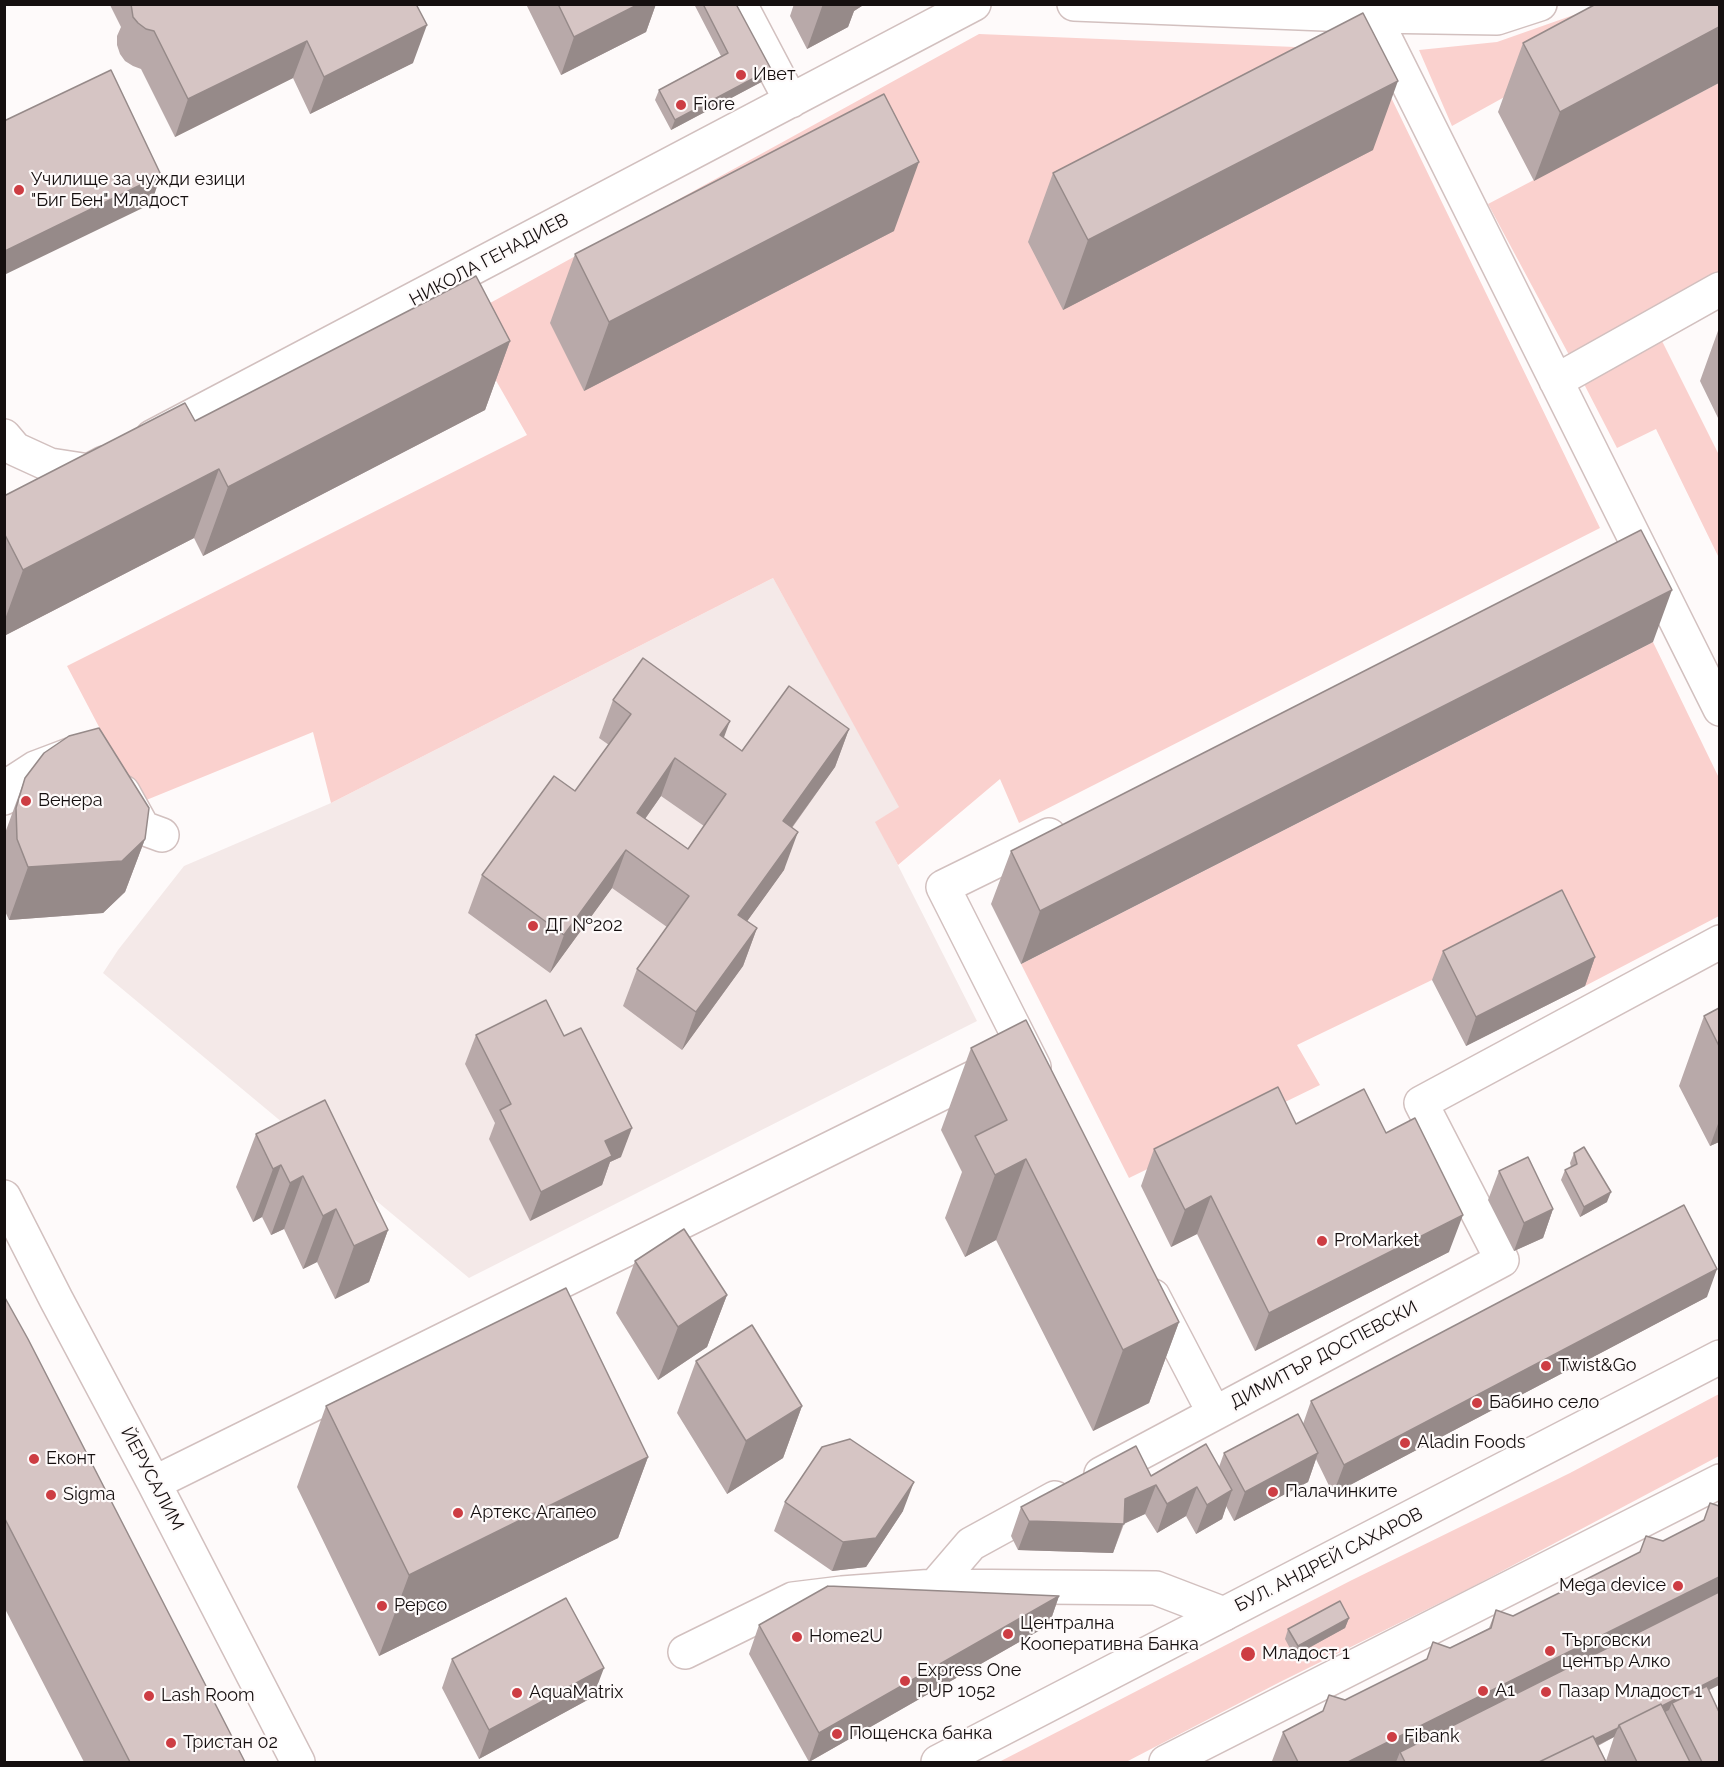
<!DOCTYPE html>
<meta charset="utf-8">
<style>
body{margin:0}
#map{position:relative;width:1724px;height:1767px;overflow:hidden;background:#fefafa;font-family:Raleway,sans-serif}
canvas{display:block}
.frame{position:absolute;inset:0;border:6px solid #150f0f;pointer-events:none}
</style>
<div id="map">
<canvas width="1724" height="1767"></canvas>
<div class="frame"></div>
</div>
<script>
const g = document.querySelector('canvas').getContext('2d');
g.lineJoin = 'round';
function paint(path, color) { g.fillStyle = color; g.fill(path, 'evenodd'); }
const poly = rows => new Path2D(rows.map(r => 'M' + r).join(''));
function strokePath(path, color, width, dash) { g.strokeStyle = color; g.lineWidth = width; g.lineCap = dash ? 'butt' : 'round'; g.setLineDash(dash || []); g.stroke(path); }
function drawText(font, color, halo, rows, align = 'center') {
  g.font = font + ' Raleway,sans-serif'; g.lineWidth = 4.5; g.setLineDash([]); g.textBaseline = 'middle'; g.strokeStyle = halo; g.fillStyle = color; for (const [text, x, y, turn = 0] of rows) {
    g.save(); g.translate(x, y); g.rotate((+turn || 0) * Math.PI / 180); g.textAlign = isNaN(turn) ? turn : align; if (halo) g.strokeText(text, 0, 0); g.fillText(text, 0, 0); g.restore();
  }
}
paint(poly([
 [773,578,900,807,876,822,977,1021,469,1278,103,973,118,950,184,866,331,803]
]), '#f4e9e8');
paint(poly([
 [1602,5,1671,5,1452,126,1419,50,1497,42],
 [979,34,1368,50,1600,528,1019,823,1000,779,898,865,875,822,899,807,773,578,331,803,313,732,139,803,67,666,527,435,461,319],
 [1719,83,1719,272,1647,311,1719,455,1719,558,1656,429,1617,448,1568,353,1488,204],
 [1653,642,1719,778,1719,916,1585,986,1551,919,1432,980,1297,1045,1320,1085,1129,1178,1021,964],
 [1719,1394,1719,1456,1472,1587,1280,1682,1126,1762,999,1762,1352,1580,1570,1473]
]), '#fad1ce');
const minor = poly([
 [740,4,791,101],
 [1074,4,1374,16,1497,18,1540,4],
 [1374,16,1720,709],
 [1556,381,1720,289],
 [4,436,15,449,50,465,89,471,104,463],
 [152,437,974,4],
 [123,792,143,828,162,835],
 [4,798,15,781,35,768,72,754],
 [1034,1067,943,887,1049,835],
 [4,1197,56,1299,154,1483,298,1762],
 [1153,1296,1214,1413],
 [1101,1474,1502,1260,1421,1103,1720,942],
 [154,1483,997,1066],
 [935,1586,971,1544,1055,1498],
 [685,1652,793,1599,842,1593,935,1586,1156,1588,1224,1614]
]);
const major = poly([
 [938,1762,1720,1357],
 [1166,1762,1720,1481]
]);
strokePath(minor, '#d2c0bf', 36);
strokePath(major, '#d2c0bf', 36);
strokePath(minor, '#fff', 33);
strokePath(major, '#fff', 33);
paint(poly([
 [108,4,416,4,413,63,310,114,293,78,175,137,141,69,133,66,125,61,120,54,117,45,117,36,121,27,110,5],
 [526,4,656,4,646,32,561,75],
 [694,4,736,4,767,79,671,130,655,100,659,90,721,56],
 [794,4,865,4,854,11,848,27,807,49,790,16],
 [1719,4,1534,181,1498,112,1523,43],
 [1373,150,1063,310,1028,242,1053,173],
 [894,231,584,391,550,323,575,254],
 [1719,328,1719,420,1700,381],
 [510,341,485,410,203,556,194,538,4,636,4,496,195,421],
 [1653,642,1021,964,991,904,1011,851],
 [613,700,724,738,742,751,849,729,835,767,792,828,784,870,747,921,757,928,743,966,682,1050,623,1006,637,969,667,927,612,888,550,973,468,913,482,875,575,791,609,745,599,738],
 [661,796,704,826,688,849,645,819],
 [25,778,145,839,125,892,103,913,9,920,4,909,4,836],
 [1443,951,1595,957,1585,986,1466,1046,1432,980],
 [1719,1008,1719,1142,1710,1146,1679,1086,1704,1016],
 [476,1035,621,1157,610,1162,602,1185,530,1221,489,1139,495,1123,465,1064],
 [971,1048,1179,1322,1149,1403,1093,1431,996,1240,965,1257,945,1218,962,1172,941,1130],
 [1296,1124,1386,1133,1449,1252,1255,1351,1197,1234,1171,1247,1141,1186,1154,1149],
 [256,1134,388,1230,369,1282,335,1299,317,1262,303,1269,284,1229,271,1235,262,1217,253,1222,236,1187],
 [1574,1153,1607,1202,1580,1217,1561,1180,1565,1170,1571,1167,1570,1163],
 [1499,1171,1553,1209,1543,1238,1514,1251,1488,1200],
 [635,1261,727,1295,707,1347,658,1380,616,1313],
 [4,1296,245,1762,84,1762,4,1607],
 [1707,1297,1333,1494,1316,1459,1308,1482,1234,1521,1226,1506,1222,1519,1196,1534,1186,1516,1157,1533,1145,1514,1124,1524,1113,1553,1018,1550,1011,1536,1021,1507,1151,1476,1219,1467,1224,1453,1303,1424,1311,1401],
 [696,1361,802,1406,783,1458,727,1494,677,1413],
 [326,1406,648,1457,618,1538,379,1656,297,1487],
 [785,1502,903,1511,866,1567,832,1571,774,1531],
 [1059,1596,1049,1625,809,1762,749,1654,759,1625],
 [1496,1610,1709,1690,1717,1707,1719,1762,1273,1762,1272,1761,1283,1732,1489,1628],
 [1614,1737,1606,1761,1598,1746],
 [1349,1618,1345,1628,1294,1656,1285,1639,1288,1629],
 [452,1659,593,1697,479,1759,442,1688]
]), '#b8a9a9');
paint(poly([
 [639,4,656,4,646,32,561,75,574,37],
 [823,4,865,4,854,11,848,27,807,49],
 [427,25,413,63,310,114,324,77],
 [1719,27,1719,83,1534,181,1560,112],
 [307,41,293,78,175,137,188,99],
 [771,69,767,79,671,130,675,120],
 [1398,81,1373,150,1063,310,1088,240],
 [919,162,894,231,584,391,609,322],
 [161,175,151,204,4,275,5,251],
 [510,341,485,410,203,556,228,487],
 [219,469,194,538,4,636,4,622,23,570],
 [1672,590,1653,642,1021,964,1040,911],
 [730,721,716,759,720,735],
 [849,729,835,767,769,859,783,821],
 [675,758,661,796,623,850,637,813],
 [798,832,784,870,725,952,738,915],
 [145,839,125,892,103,913,9,920,28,867],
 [626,850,612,888,550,973,564,935],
 [757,928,743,966,682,1050,696,1012],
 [1595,957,1585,986,1466,1046,1476,1017],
 [1719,1121,1719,1142,1710,1146],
 [632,1128,621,1157,610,1162,602,1185,530,1221,541,1192,605,1141],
 [1026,1159,996,1240,965,1257,995,1175],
 [281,1165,262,1217,253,1222,273,1169],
 [303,1176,284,1229,271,1235,290,1183],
 [1611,1192,1607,1202,1580,1217,1584,1207],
 [1211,1196,1197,1234,1171,1247,1185,1210],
 [336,1209,317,1262,303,1269,323,1216],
 [1553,1209,1543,1238,1514,1251,1524,1223],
 [1463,1215,1449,1252,1255,1351,1269,1313],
 [388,1230,369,1282,335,1299,354,1246],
 [1717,1269,1707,1297,1333,1494,1344,1465],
 [727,1295,707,1347,658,1380,678,1327],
 [1179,1322,1149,1403,1093,1431,1123,1350],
 [802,1406,783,1458,727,1494,746,1441],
 [1318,1453,1308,1482,1234,1521,1245,1492],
 [648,1457,618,1538,379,1656,409,1575],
 [914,1482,903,1511,866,1567,832,1571,843,1542],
 [1156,1485,1145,1514,1123,1524,1113,1553,1018,1550,1029,1521,1125,1499],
 [1197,1487,1186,1516,1157,1533,1167,1504],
 [1232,1490,1222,1519,1196,1534,1207,1505],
 [1719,1577,1719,1600,1400,1752,1396,1762,1348,1762],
 [1059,1596,1049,1625,809,1762,819,1733],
 [1349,1618,1345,1628,1294,1656,1298,1646],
 [604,1668,593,1697,479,1759,489,1730],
 [1719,1677,1719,1685,1674,1708,1672,1703,1669,1710,1623,1733,1619,1727],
 [1618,1728,1614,1737,1564,1762,1548,1762]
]), '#968a89');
const building = poly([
 [131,4,416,4,427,25,324,77,307,41,188,99,154,31,146,29,138,23,133,17,131,4],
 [558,4,639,4,574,37,558,4],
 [703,4,736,4,771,69,675,120,659,90,728,53,703,4],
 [1596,4,1719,4,1719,27,1560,112,1523,43,1596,4],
 [1363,13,1398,81,1088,240,1053,173,1363,13],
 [111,70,161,175,5,251,4,121,111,70],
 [884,94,919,162,609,322,575,254,884,94],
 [476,276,510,341,228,487,219,469,23,570,4,533,4,496,185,403,195,421,476,276],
 [1641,530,1672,590,1040,911,1011,851,1641,530],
 [643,658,730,721,720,735,742,751,789,686,849,729,783,821,798,832,738,915,757,928,696,1012,637,969,689,896,626,850,564,935,482,875,554,776,575,791,631,714,613,700,643,658],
 [675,758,726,794,688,849,637,813,675,758],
 [99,728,149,808,145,839,122,861,28,867,17,839,16,808,25,778,44,753,69,736,99,728],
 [1562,890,1595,957,1476,1017,1443,951,1562,890],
 [546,1000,564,1036,581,1028,632,1128,605,1141,612,1156,541,1192,500,1110,511,1104,476,1035,546,1000],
 [1719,1008,1719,1046,1704,1016,1719,1008],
 [1026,1020,1179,1322,1123,1350,1026,1159,995,1175,975,1136,1007,1120,971,1048,1026,1020],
 [1278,1087,1296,1124,1364,1089,1386,1133,1415,1118,1463,1215,1269,1313,1211,1196,1185,1210,1154,1149,1278,1087],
 [325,1100,388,1230,354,1246,336,1209,323,1216,303,1176,290,1183,281,1165,273,1169,256,1134,325,1100],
 [1584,1147,1611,1192,1584,1207,1565,1170,1577,1164,1574,1153,1584,1147],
 [1528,1157,1553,1209,1524,1223,1499,1171,1528,1157],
 [1684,1205,1717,1269,1344,1465,1311,1401,1684,1205],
 [684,1229,727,1295,678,1327,635,1261,684,1229],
 [566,1288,648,1457,409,1575,326,1406,566,1288],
 [4,1296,28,1339,245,1762,130,1762,4,1517,4,1296],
 [752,1325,802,1406,746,1441,696,1361,752,1325],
 [1298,1414,1318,1453,1245,1492,1224,1453,1298,1414],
 [850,1439,914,1482,876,1538,843,1542,785,1502,822,1447,850,1439],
 [1206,1444,1232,1490,1207,1505,1197,1487,1167,1504,1156,1485,1125,1499,1124,1524,1029,1521,1021,1507,1136,1446,1151,1476,1206,1444],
 [1710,1503,1719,1506,1719,1577,1348,1762,1298,1762,1283,1732,1323,1711,1329,1695,1345,1700,1427,1659,1433,1642,1450,1648,1491,1628,1496,1610,1513,1616,1577,1584,1640,1552,1646,1536,1663,1541,1704,1520,1710,1503],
 [828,1586,1059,1596,819,1733,759,1625,828,1586],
 [1719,1592,1719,1677,1662,1706,1661,1704,1619,1725,1618,1728,1595,1739,1593,1736,1539,1762,1405,1762,1400,1752,1719,1592],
 [566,1598,604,1668,489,1730,452,1659,566,1598],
 [1340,1601,1349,1618,1298,1646,1288,1629,1340,1601],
 [1707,1686,1719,1712,1719,1762,1702,1762,1672,1703,1707,1686],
 [1661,1704,1690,1762,1637,1762,1619,1725,1661,1704],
 [1593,1736,1606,1762,1539,1762,1593,1736]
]);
paint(building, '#d6c5c4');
strokePath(building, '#968a89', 1.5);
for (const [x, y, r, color] of [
 [741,75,6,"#cd3d43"],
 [681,105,6,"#cd3d43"],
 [19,190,6,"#cd3d43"],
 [26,801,6,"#cd3d43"],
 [533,926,6,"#cd3d43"],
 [1322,1241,6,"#cd3d43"],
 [1546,1366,6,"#cd3d43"],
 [1477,1403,6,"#cd3d43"],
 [1405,1443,6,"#cd3d43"],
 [34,1459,6,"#cd3d43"],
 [1273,1492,6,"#cd3d43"],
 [51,1495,6,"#cd3d43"],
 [458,1513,6,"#cd3d43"],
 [1678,1586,6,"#cd3d43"],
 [382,1606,6,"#cd3d43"],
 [1008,1634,6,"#cd3d43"],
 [797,1637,6,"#cd3d43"],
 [1550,1651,6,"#cd3d43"],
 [1248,1654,8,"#cd3d43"],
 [905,1681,6,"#cd3d43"],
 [1483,1691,6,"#cd3d43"],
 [1546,1692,6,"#cd3d43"],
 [517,1693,6,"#cd3d43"],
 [149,1696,6,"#cd3d43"],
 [837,1734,6,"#cd3d43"],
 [1392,1737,6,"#cd3d43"],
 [171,1743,6,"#cd3d43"]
]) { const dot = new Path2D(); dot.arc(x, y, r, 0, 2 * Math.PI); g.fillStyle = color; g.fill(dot); strokePath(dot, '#fefafa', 2); }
drawText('18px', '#150f0f', '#fefafa', [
 ["Ивет",753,75],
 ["Fiore",693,105],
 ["Училище за чужди езици",31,180],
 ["\"Биг Бен\" Младост",31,201],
 ["Венера",38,801],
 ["ДГ №202",545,926],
 ["ProMarket",1334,1241],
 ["Twist&Go",1558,1366],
 ["Бабино село",1489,1403],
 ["Aladin Foods",1417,1443],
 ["Еконт",46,1459],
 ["Палачинките",1285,1492],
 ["Sigma",63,1495],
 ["Артекс Агапео",470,1513],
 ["Mega device",1666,1586,"right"],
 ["Pepco",394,1606],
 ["Централна",1020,1624],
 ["Кооперативна Банка",1020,1645],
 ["Home2U",809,1637],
 ["Търговски",1562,1641],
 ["център Алко",1562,1662],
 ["Младост 1",1262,1654],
 ["Express One",917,1671],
 ["PUP 1052",917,1692],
 ["A1",1495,1691],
 ["Пазар Младост 1",1558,1692],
 ["AquaMatrix",529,1693],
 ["Lash Room",161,1696],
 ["Пощенска банка",849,1734],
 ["Fibank",1404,1737],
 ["Тристан 02",183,1743]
], 'left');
drawText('18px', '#150f0f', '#fefafa', [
 ["НИКОЛА ГЕНАДИЕВ",489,260,-28],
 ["ДИМИТЪР ДОСПЕВСКИ",1324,1355,-28],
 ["ЙЕРУСАЛИМ",152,1479,62],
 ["БУЛ. АНДРЕЙ САХАРОВ",1329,1560,-27]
]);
</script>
